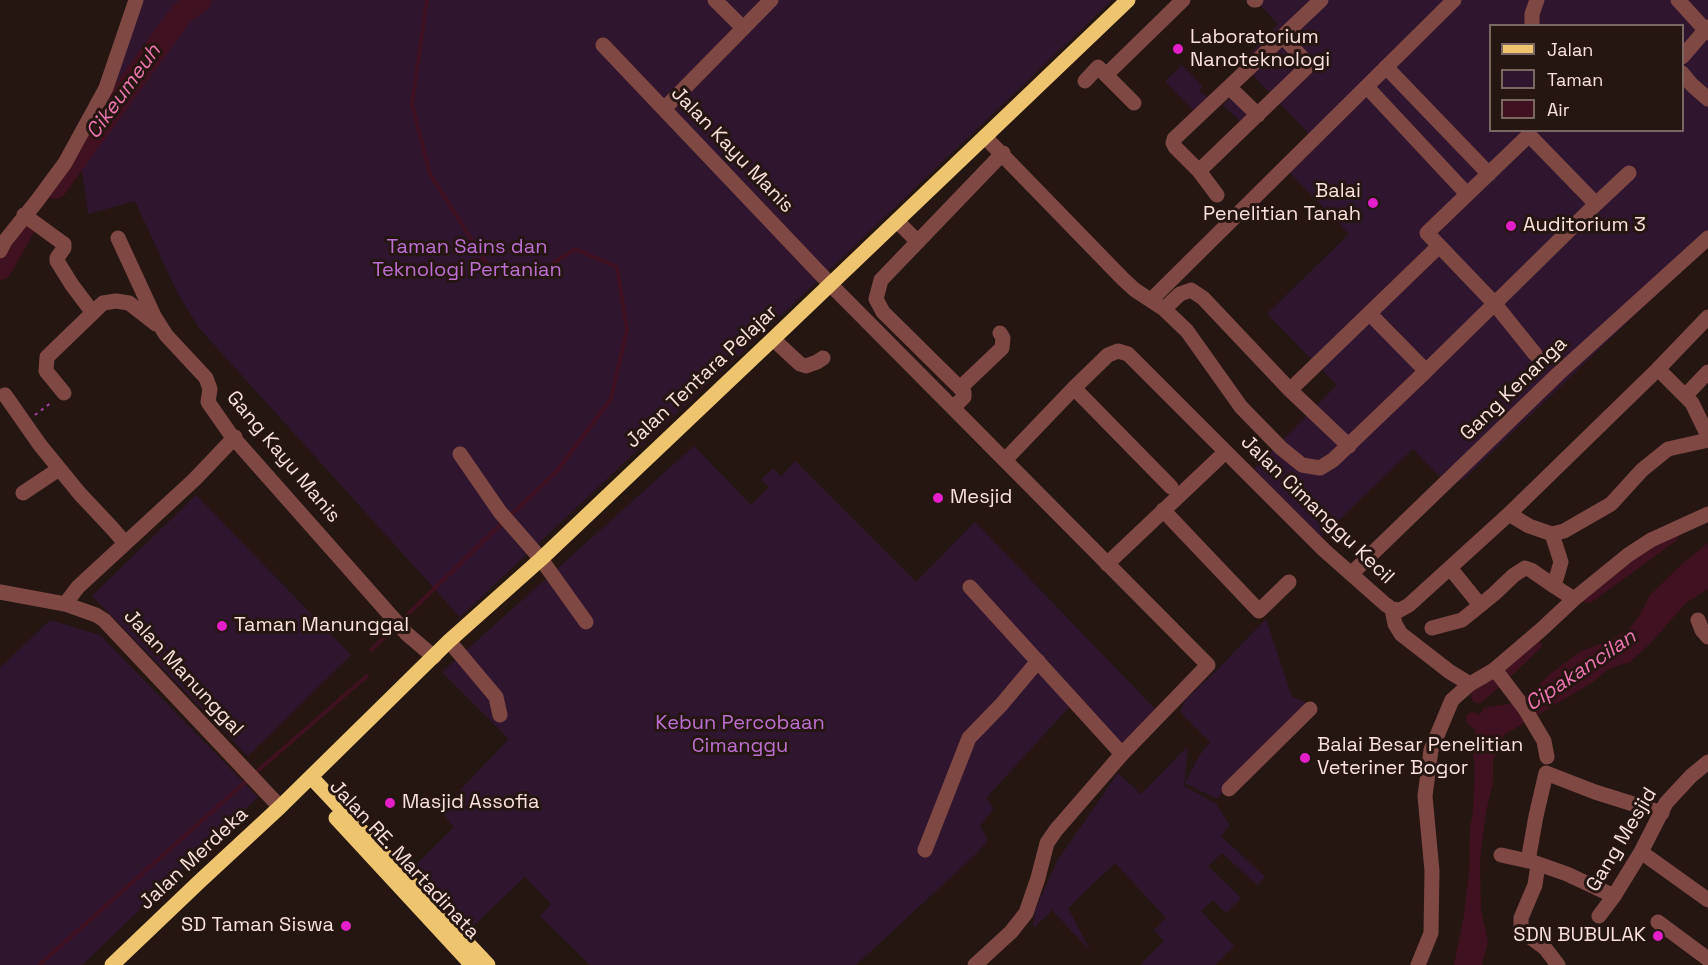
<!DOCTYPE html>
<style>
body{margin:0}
#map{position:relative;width:1708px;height:965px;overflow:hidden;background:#251612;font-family:"Space Grotesk",sans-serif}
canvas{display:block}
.legend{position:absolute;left:1489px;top:24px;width:195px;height:108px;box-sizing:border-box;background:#251612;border:2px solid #7b6762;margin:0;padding:8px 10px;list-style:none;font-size:18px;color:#fbe0db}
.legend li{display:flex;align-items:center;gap:12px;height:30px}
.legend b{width:30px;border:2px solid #7b6762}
</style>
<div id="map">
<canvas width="1708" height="965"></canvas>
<ul class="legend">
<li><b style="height:8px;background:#eec46f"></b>Jalan</li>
<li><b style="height:16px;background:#2f162e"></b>Taman</li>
<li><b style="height:16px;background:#401120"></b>Air</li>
</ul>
</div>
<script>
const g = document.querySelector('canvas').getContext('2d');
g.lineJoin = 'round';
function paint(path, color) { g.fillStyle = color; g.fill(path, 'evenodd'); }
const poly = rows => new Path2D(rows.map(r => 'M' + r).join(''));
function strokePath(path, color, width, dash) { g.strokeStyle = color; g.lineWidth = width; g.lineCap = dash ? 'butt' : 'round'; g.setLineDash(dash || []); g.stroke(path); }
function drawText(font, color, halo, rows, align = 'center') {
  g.font = font + ' "Space Grotesk",sans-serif'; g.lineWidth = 6; g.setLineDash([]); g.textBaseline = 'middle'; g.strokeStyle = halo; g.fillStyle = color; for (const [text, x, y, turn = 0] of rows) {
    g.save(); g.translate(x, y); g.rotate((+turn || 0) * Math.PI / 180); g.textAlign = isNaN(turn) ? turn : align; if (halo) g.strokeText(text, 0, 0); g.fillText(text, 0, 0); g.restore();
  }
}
paint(poly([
 [134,0,1112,0,825,274,460,617,199,328,176,290,135,201,88,214,81,162],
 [1255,0,1708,0,1708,245,1464,479,1448,485,1413,449,1321,537,1254,469,1337,385,1267,314,1349,234,1287,170,1315,140,1241,63,1278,24],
 [1490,26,1682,26,1682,130,1490,130],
 [1182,65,1203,87,1199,90,1209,99,1195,112,1165,81],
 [1231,96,1249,113,1240,121,1223,105],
 [694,446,751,505,769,487,761,480,773,468,781,477,795,461,916,582,975,522,1156,710,1117,749,1072,704,986,798,994,808,980,826,988,840,977,853,856,965,590,965,540,916,551,904,525,877,471,928,413,868,454,827,440,811,509,739,442,672],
 [196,495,351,655,248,756,92,596],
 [1266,619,1292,697,1311,704,1217,799,1185,783,1199,756,1210,742,1180,712,1186,699,1216,671],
 [50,620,100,635,258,797,82,965,0,965,0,668],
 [1188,746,1184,786,1215,803,1230,825,1221,836,1265,877,1257,885,1222,853,1208,866,1241,898,1226,913,1213,900,1201,911,1234,946,1215,965,1140,965,1164,941,1154,930,1166,918,1115,863,1068,908,1091,952,1052,910,1035,927,1033,926,1035,910,1057,861,1118,773,1141,794]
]), '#2f162e');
paint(poly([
 [1708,543,1708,589,1686,603,1650,644,1630,662,1608,669,1593,682,1504,735,1493,760,1493,783,1486,812,1480,860,1481,909,1488,942,1482,965,1454,965,1464,915,1469,872,1470,827,1473,812,1475,769,1472,745,1479,716,1484,708,1508,704,1530,693,1550,674,1581,651,1608,641,1629,629,1641,613,1650,595,1683,563]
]), '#401120');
strokePath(poly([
 [427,0,412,104,430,174,488,266,547,267,575,249,617,267,627,329,611,399,556,472,510,516],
 [402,620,504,521],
 [371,650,396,626],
 [255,773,367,676],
 [39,965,250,778]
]), '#401120', 4);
strokePath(poly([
 [1588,596,1672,535],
 [1478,696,1500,677,1534,645],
 [1473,719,1489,734]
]), '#401120', 14);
strokePath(poly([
 [55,187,182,13,200,0],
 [0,268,25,224]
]), '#401120', 24);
strokePath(poly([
 [35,415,52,402]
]), '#a93eab', 2, [3, 4.5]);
strokePath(poly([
 [715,0,743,28],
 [1254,0,1256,0],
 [1678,0,1708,33],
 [1532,26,1532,14,1537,0],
 [1283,37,1309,65,1199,171,1175,147,1173,143,1174,139,1321,0],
 [603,45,831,285,1208,665,1122,754,1056,830,1047,843,1038,878,1026,913,1011,932,975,965],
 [1682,57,1708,27],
 [1386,67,1489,174],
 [1682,73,1692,85,1708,99],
 [1106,75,1134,103],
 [1085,81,1098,67,1106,75,1183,0],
 [1229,87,1258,115],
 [1367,87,1467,194],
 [664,109,771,0],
 [985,137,1123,279,1135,290,1164,309,1187,331,1241,407,1281,448,1302,465,1320,468,1333,460,1426,371],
 [1199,171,1217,195],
 [24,215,64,244,64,248,57,258,57,261,72,285,93,313],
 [897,221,918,242],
 [118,238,154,316,166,335,206,378,210,389,208,402,231,435,407,634,434,657],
 [0,251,5,241,37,201,65,163,106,88,136,0],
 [1151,300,1454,0],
 [1164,309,1180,294,1191,290,1203,298,1290,390,1349,446],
 [1370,314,1426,371,1596,204,1629,173],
 [773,339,800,364,806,366,817,362,823,358],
 [1535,354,1494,303,1427,233,1529,135,1596,204],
 [1658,369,1692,403,1708,436],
 [960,388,1002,348,1003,338,1000,333],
 [1074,388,1171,487],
 [1290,390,1439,246],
 [64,393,46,371,47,357,103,303,116,301,129,303,156,324],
 [5,395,40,445,80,494,112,528,125,543],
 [1685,396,1708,372],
 [953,408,964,397,964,392,883,312,876,299,881,280,1003,153],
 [460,454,500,512,541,559,586,622],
 [1005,460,1074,388,1108,355,1118,351,1128,354,1324,550,1385,604,1392,609,1400,610,1409,605,1509,514,1658,369,1708,317],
 [23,493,59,469],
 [1163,510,1259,611,1289,582],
 [1509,514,1529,526,1552,534,1564,531,1611,504,1642,470,1668,449,1708,440],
 [1552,534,1561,562,1554,586,1574,599],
 [1107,564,1219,458],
 [1450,568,1480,605],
 [1351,574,1558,374,1708,238],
 [970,587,1122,754],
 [0,592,65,604,96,615,104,620,280,807],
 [65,604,78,587,195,479,235,437],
 [1392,609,1395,624,1401,634,1450,672,1470,684],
 [1698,620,1702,630,1708,637],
 [1432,628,1462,620,1494,594,1514,575,1525,568,1531,570,1554,586],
 [449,641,496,697,500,715],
 [1494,670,1500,676,1525,709,1544,741,1547,757],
 [1229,789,1310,709],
 [925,850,969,738,1001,705,1038,661],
 [1641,852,1708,900],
 [1501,855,1533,862,1567,874,1614,896],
 [1528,861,1536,816,1546,773,1595,792,1662,813],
 [1538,864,1535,885,1521,918,1521,926,1523,932,1545,948,1558,965],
 [1599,916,1614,896,1641,852,1666,803,1691,776,1708,762],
 [1658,922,1708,959],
 [1418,965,1431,933,1432,871,1425,796,1431,750,1452,700,1470,684,1494,670,1542,629,1574,599,1628,555,1651,540,1708,514]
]), '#7f4843', 15);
strokePath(poly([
 [311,777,488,965],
 [336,818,472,965],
 [112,965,199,882,280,807,449,641,541,559,773,339,1128,0]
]), '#eec46f', 15);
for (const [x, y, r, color] of [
 [1178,49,6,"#e41ec8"],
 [1373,203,6,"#e41ec8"],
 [1511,226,6,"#e41ec8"],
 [938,498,6,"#e41ec8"],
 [222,626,6,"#e41ec8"],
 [1305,758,6,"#e41ec8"],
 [390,803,6,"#e41ec8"],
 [346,926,6,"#e41ec8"],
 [1658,936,6,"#e41ec8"]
]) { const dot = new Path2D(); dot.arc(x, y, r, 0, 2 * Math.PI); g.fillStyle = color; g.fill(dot); strokePath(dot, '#251612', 2); }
drawText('20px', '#fbe0db', '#251612', [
 ["Laboratorium",1190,38],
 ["Nanoteknologi",1190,61],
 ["Balai",1361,192,"right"],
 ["Penelitian Tanah",1361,215,"right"],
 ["Auditorium 3",1523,226],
 ["Mesjid",950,498],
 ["Taman Manunggal",234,626],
 ["Balai Besar Penelitian",1317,746],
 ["Veteriner Bogor",1317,769],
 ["Masjid Assofia",402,803],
 ["SD Taman Siswa",334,926,"right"],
 ["SDN BUBULAK",1646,936,"right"]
], 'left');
drawText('20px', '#fbe0db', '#251612', [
 ["Jalan Kayu Manis",732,150,46],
 ["Jalan Tentara Pelajar",702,377,-43],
 ["Gang Kenanga",1514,389,-44],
 ["Gang Kayu Manis",283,457,50],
 ["Jalan Cimanggu Kecil",1317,510,44],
 ["Jalan Manunggal",183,673,47],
 ["Gang Mesjid",1622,840,-59],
 ["Jalan Merdeka",194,859,-43],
 ["Jalan RE. Martadinata",404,860,47]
]);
drawText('20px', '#be6fd3', '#251612', [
 ["Taman Sains dan",467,248],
 ["Teknologi Pertanian",467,271],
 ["Kebun Percobaan",740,724],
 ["Cimanggu",740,747]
]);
drawText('italic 21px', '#ee75b1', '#251612', [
 ["Cikeumeuh",124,92,-54],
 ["Cipakancilan",1581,671,-34]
]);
</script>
